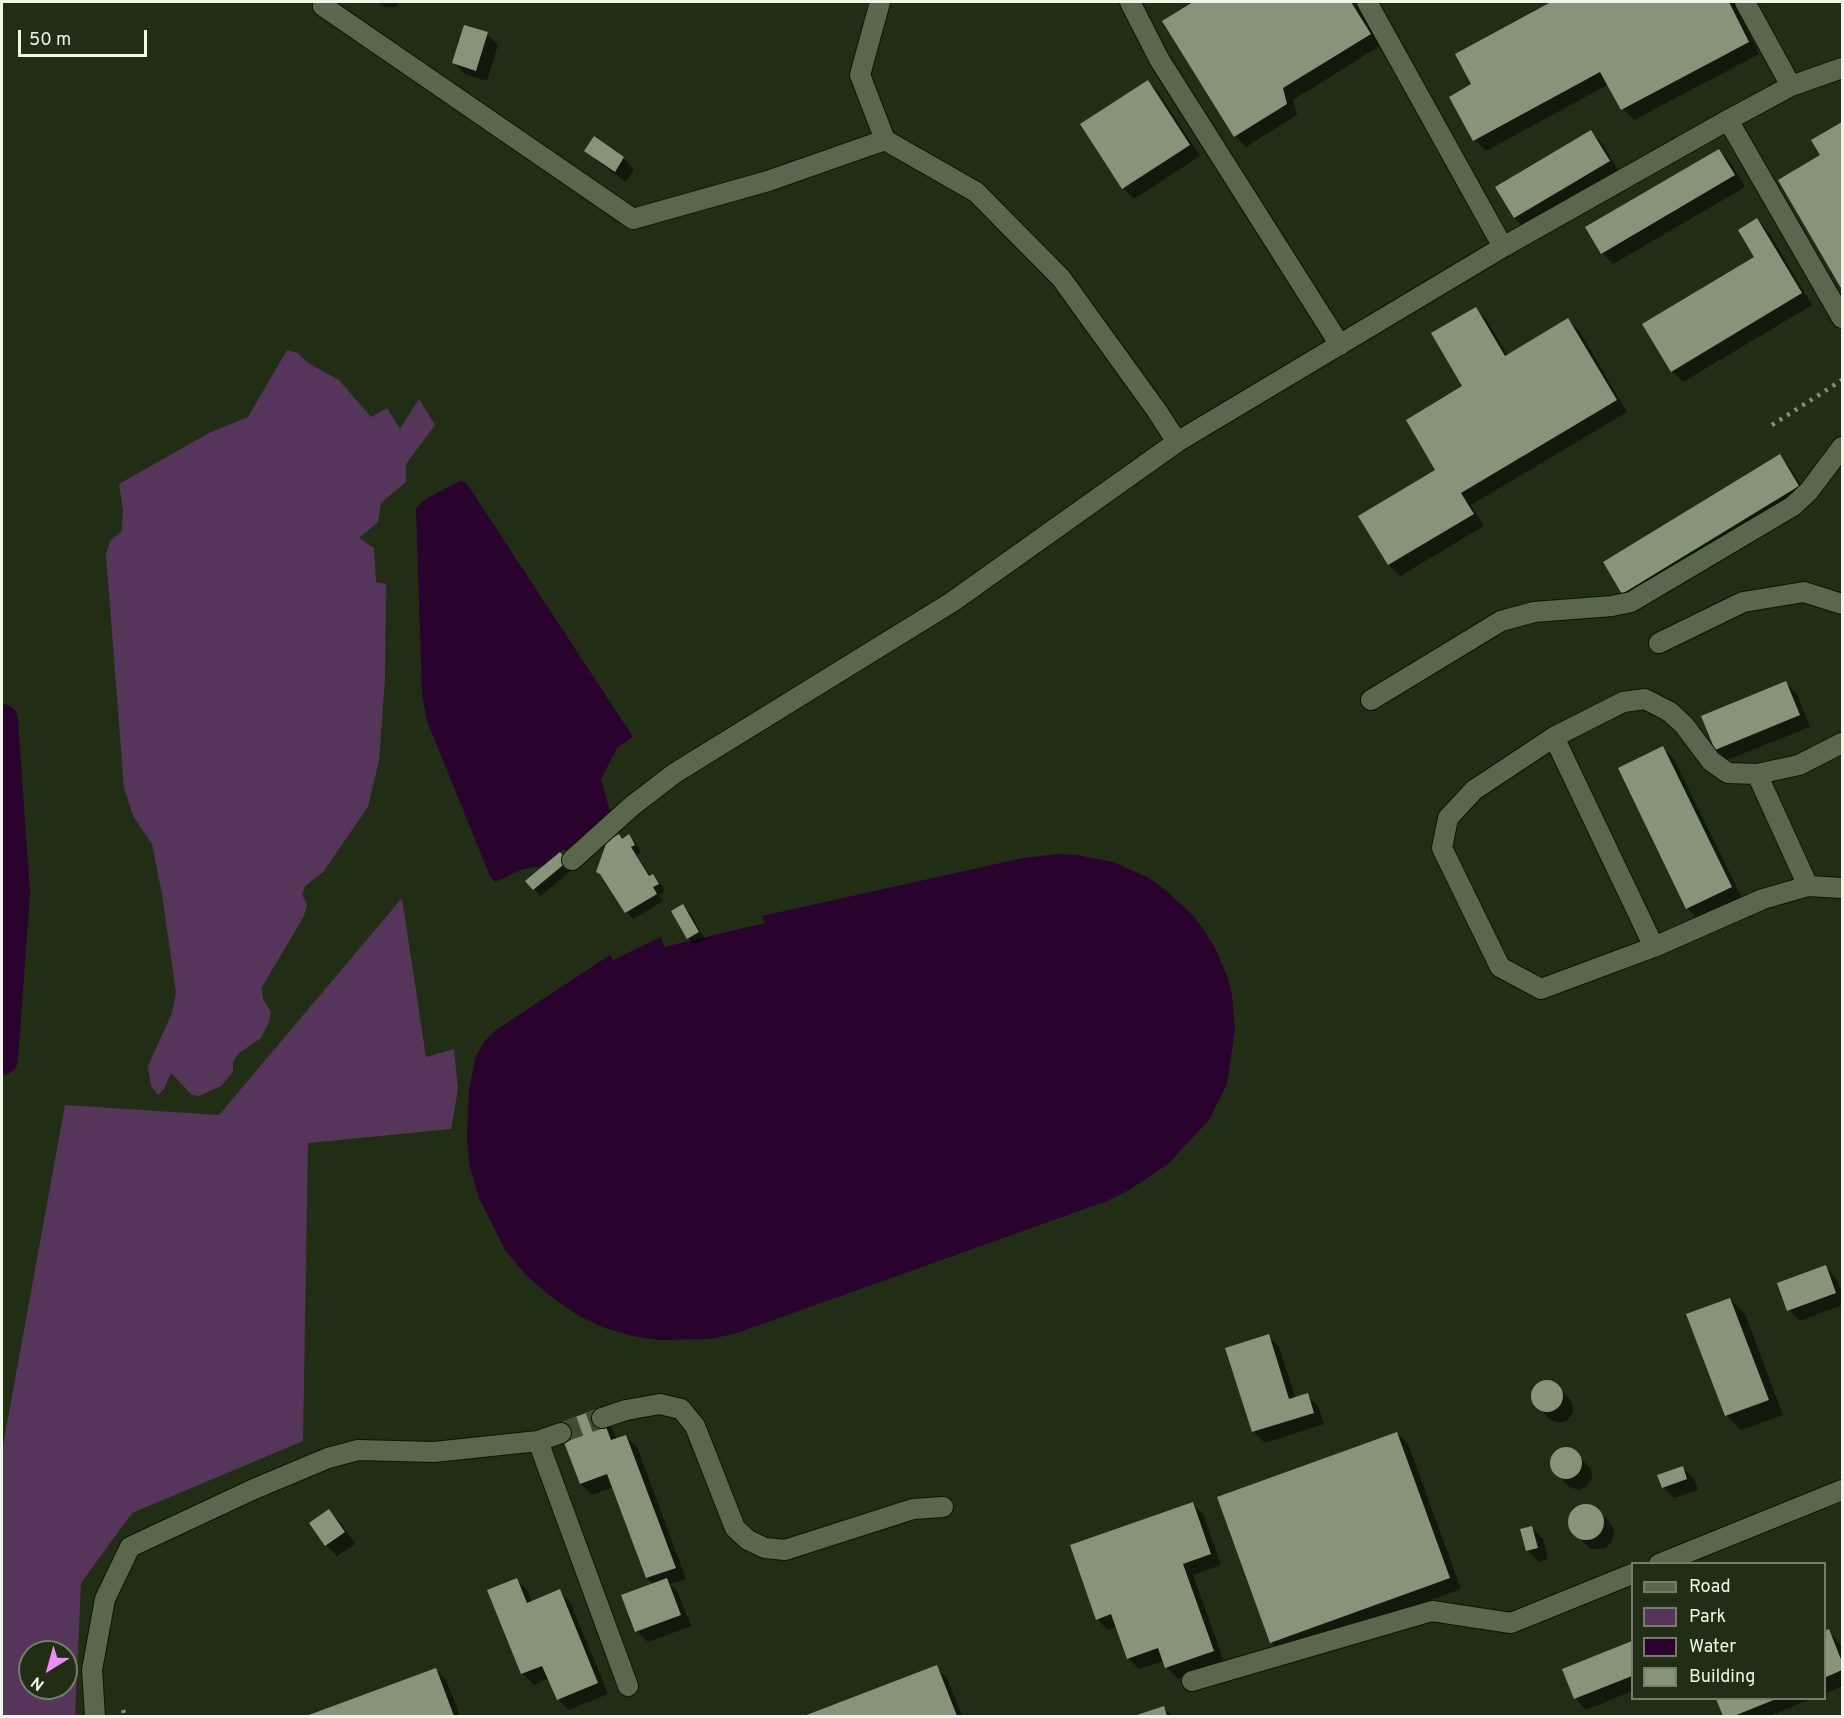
<!DOCTYPE html>
<style>
body{margin:0}
#map{position:relative;width:1844px;height:1718px;overflow:hidden;background:#222d16;font-family:Overpass,sans-serif}
canvas{display:block}
.frame{position:absolute;inset:0;border:3px solid #eef6e7;pointer-events:none}
.legend{position:absolute;left:1631px;top:1562px;width:195px;height:138px;box-sizing:border-box;background:#222d16;border:2px solid #747d6a;margin:0;padding:8px 10px;list-style:none;font-size:18px;color:#eef6e7}
.legend li{display:flex;align-items:center;gap:12px;height:30px}
.legend b{width:30px;border:2px solid #747d6a}
.north{position:absolute;left:18px;top:1640px;width:60px;height:60px;box-sizing:border-box;background:#222d16;border:2px solid #747d6a;border-radius:50%;rotate:217deg;font-size:16px;font-weight:700;line-height:24px;text-align:center;color:#eef6e7}
.north::after{content:'';display:block;margin:auto;width:21px;height:27px;background:#ed8cfa;clip-path:polygon(50% 0,100% 100%,50% 72%,0 100%)}
.scale{position:absolute;left:18px;top:30px;width:129px;height:27px;box-sizing:border-box;border:3px solid #eef6e7;border-top:0;padding-left:8px;font-size:18px;line-height:21px;white-space:nowrap;color:#eef6e7;-webkit-text-stroke:4px #222d16;paint-order:stroke}
</style>
<div id="map">
<canvas width="1844" height="1718"></canvas>
<div class="frame"></div>
<ul class="legend">
<li><b style="height:8px;background:#5a674d"></b>Road</li>
<li><b style="height:16px;background:#56355a"></b>Park</li>
<li><b style="height:16px;background:#29022e"></b>Water</li>
<li><b style="height:16px;background:#87947a"></b>Building</li>
</ul>
<div class="north">N</div>
<div class="scale">50 m</div>
</div>
<script>
const g = document.querySelector('canvas').getContext('2d');
g.lineJoin = 'round';
function paint(path, color) { g.fillStyle = color; g.fill(path, 'evenodd'); }
const poly = rows => new Path2D(rows.map(r => 'M' + r).join(''));
function strokePath(path, color, width, dash) { g.strokeStyle = color; g.lineWidth = width; g.lineCap = dash ? 'butt' : 'round'; g.setLineDash(dash || []); g.stroke(path); }
paint(poly([
 [287,350,298,353,308,363,339,380,371,417,387,408,400,429,419,399,435,425,406,464,406,482,381,503,378,522,359,538,374,548,376,582,386,584,385,679,379,761,368,807,323,872,305,886,302,894,307,905,304,916,262,987,263,999,271,1012,269,1022,261,1038,239,1053,233,1062,233,1072,221,1086,199,1096,192,1095,171,1073,164,1089,158,1095,151,1086,148,1066,172,1013,176,992,162,894,152,844,133,816,124,788,106,554,110,541,122,531,123,510,119,484,209,433,248,417],
 [402,898,426,1057,454,1049,458,1089,451,1129,308,1143,303,1441,132,1513,81,1583,75,1716,2,1716,2,1451,65,1105,219,1115],
 [30,1652,66,1652,66,1688,30,1688]
]), '#56355a');
paint(poly([
 [460,481,465,482,469,487,633,737,617,748,601,779,611,815,568,854,564,849,543,866,523,869,495,882,490,876,427,721,422,695,416,509,424,500],
 [1058,854,1077,855,1113,862,1149,878,1164,889,1193,915,1204,930,1214,946,1228,978,1232,995,1235,1029,1227,1084,1209,1120,1168,1164,1129,1190,1107,1201,737,1333,711,1339,659,1340,632,1336,605,1328,577,1315,549,1295,526,1275,505,1250,479,1198,469,1164,467,1137,469,1088,476,1056,485,1041,496,1030,610,955,613,960,661,937,664,947,765,923,762,916,1023,858]
]), '#29022e');
paint(poly([
 [377,2,401,2,395,7,385,7],
 [1195,2,1354,2,1381,45,1293,100,1297,115,1246,147,1235,136,1164,21],
 [1555,2,1734,2,1759,54,1634,120,1623,109,1609,84,1486,151,1475,140,1451,97,1473,85,1457,55],
 [487,34,498,45,487,81,465,74,454,63],
 [1148,82,1159,93,1200,156,1134,199,1123,188],
 [1842,124,1842,287,1780,181,1822,156,1814,141],
 [1591,132,1602,143,1620,173,1526,229,1515,218,1497,188],
 [594,138,624,158,634,170,626,182,597,161,586,150],
 [1719,151,1730,162,1745,187,1613,264,1602,253],
 [1757,220,1768,231,1812,305,1683,382,1672,371,1644,325,1756,257],
 [1475,308,1486,319,1508,356,1568,320,1579,331,1627,412,1471,505,1484,526,1400,576,1389,565,1360,517,1438,471,1464,386],
 [1779,456,1790,467,1809,498,1634,604,1623,593],
 [1786,683,1797,694,1810,727,1727,760,1716,749],
 [1663,748,1674,759,1742,898,1698,919,1687,908],
 [619,836,623,840,629,836,636,843,641,852,637,855,651,877,653,876,660,883,665,891,659,895,663,901,633,919,626,912,606,879],
 [567,861,574,868,541,896,534,889],
 [683,906,690,913,705,939,695,945,688,938],
 [1825,1266,1836,1278,1842,1294,1842,1305,1800,1321,1789,1310],
 [1730,1299,1745,1314,1783,1415,1741,1430,1726,1415],
 [1268,1336,1279,1347,1296,1399,1307,1395,1318,1406,1324,1424,1265,1443,1254,1432,1227,1349],
 [1549,1382,1557,1386,1572,1402,1573,1412,1568,1420,1559,1423,1549,1419,1532,1399,1533,1390,1540,1383],
 [609,1421,617,1440,625,1436,637,1447,686,1579,670,1584,677,1591,691,1626,648,1642,637,1631,654,1585,647,1578,613,1487,592,1495,581,1484,559,1425],
 [1397,1433,1408,1444,1461,1589,1283,1654,1272,1643,1219,1498],
 [1562,1449,1572,1450,1591,1469,1592,1478,1587,1486,1579,1490,1569,1487,1554,1472,1552,1468,1552,1458],
 [1683,1468,1694,1479,1698,1490,1674,1498,1663,1487],
 [1192,1503,1203,1514,1221,1565,1193,1575,1224,1662,1178,1679,1167,1667,1164,1661,1139,1669,1128,1658,1117,1627,1108,1630,1097,1619],
 [1580,1506,1591,1506,1596,1508,1608,1520,1614,1530,1612,1542,1604,1549,1592,1549,1588,1547,1570,1527,1569,1522,1572,1512],
 [329,1511,340,1522,355,1544,337,1556,326,1545,311,1523],
 [1532,1528,1543,1539,1548,1559,1539,1562,1528,1551],
 [516,1580,528,1591,532,1602,559,1591,570,1602,608,1694,569,1710,558,1699,549,1678,534,1685,523,1674,489,1591],
 [1828,1631,1839,1642,1842,1649,1842,1686,1824,1694,1824,1633],
 [1632,1642,1632,1691,1586,1710,1575,1698,1564,1669],
 [936,1667,947,1678,962,1716,808,1716],
 [435,1669,446,1680,460,1716,309,1716],
 [1717,1698,1813,1698,1770,1716,1725,1716],
 [1163,1708,1172,1716,1138,1716]
]), '#0007');
strokePath(poly([
 [2,720,14,893,2,1059]
]), '#29022e', 32);
paint(poly([
 [1193,2,1351,2,1371,34,1283,88,1287,104,1234,137,1162,21],
 [1551,2,1729,2,1749,42,1621,110,1600,72,1473,141,1449,97,1471,84,1455,54],
 [464,25,488,32,476,71,452,63],
 [1148,80,1190,145,1122,189,1080,124],
 [1842,122,1842,287,1841,288,1778,180,1820,155,1811,140],
 [1591,130,1610,161,1514,218,1495,187],
 [594,136,624,157,615,172,584,151],
 [1719,149,1735,175,1601,254,1585,227],
 [1757,218,1802,293,1671,372,1642,324,1754,257,1738,230],
 [1476,307,1505,356,1568,318,1617,400,1461,493,1474,514,1388,565,1358,516,1435,470,1406,420,1462,386,1431,333],
 [1780,454,1799,486,1622,594,1603,562],
 [1786,681,1800,715,1715,750,1701,716],
 [1663,746,1732,887,1686,909,1618,768],
 [619,834,622,839,629,834,635,845,631,847,649,876,653,874,659,884,653,887,657,894,625,913,600,874,596,872,607,841],
 [560,852,568,861,533,890,525,881],
 [683,904,699,932,687,939,671,911],
 [1826,1265,1836,1293,1787,1311,1777,1283],
 [1730,1298,1769,1400,1725,1416,1686,1314],
 [1269,1334,1289,1399,1308,1393,1314,1413,1252,1432,1225,1348],
 '1531 1396a16 16 0 1 1 32 0a16 16 0 1 1-32 0Z',
 [599,1408,611,1440,626,1435,676,1568,646,1578,607,1474,580,1484,557,1424],
 [1397,1432,1450,1578,1270,1643,1217,1497],
 '1550 1463a16 16 0 1 1 32 0a16 16 0 1 1-32 0Z',
 [1683,1466,1687,1479,1662,1488,1657,1475],
 [1193,1502,1211,1554,1183,1564,1214,1651,1165,1668,1158,1648,1127,1659,1111,1614,1096,1620,1070,1545],
 '1568 1522a18 18 0 1 1 36 0a18 18 0 1 1-36 0Z',
 [329,1509,345,1532,325,1546,309,1523],
 [1532,1526,1538,1548,1526,1551,1520,1529],
 [517,1578,527,1603,560,1589,598,1683,557,1700,542,1666,521,1674,487,1590],
 [667,1578,681,1615,635,1632,621,1595],
 [1829,1629,1842,1662,1842,1670,1824,1678,1824,1631],
 [1632,1641,1632,1676,1574,1699,1562,1669],
 [937,1665,957,1716,804,1716],
 [436,1668,454,1716,306,1716],
 [1716,1699,1776,1699,1734,1716,1723,1716],
 [1164,1706,1167,1716,1134,1716]
]), '#87947a');
strokePath(poly([
 [561,1433,602,1418]
]), '#414b35', 20, [20, 10]);
const minor = poly([
 [324,2,323,6,633,219,768,181,885,140],
 [1130,2,1159,59,1340,345],
 [1367,2,1503,247],
 [1745,2,1791,86],
 [1728,120,1842,318],
 [1177,442,1503,247,1728,120,1791,86,1842,68],
 [1659,643,1743,602,1804,592,1842,604],
 [1371,700,1501,621,1534,612,1612,606,1631,602,1793,506,1809,491,1842,447],
 [1554,737,1654,947],
 [1842,743,1799,765,1757,774,1728,773,1711,761,1684,725,1670,712,1645,699,1623,702,1554,737,1474,790,1448,818,1442,848,1500,967,1541,989,1654,947,1763,899,1808,886,1842,888],
 [1757,774,1808,886],
 [572,860,632,806,675,773,952,602,1177,442,1157,411,1061,278,976,192,885,140,860,75,880,2],
 [602,1418,626,1410,660,1404,681,1409,695,1426,735,1528,748,1540,765,1548,785,1550,913,1509,943,1507],
 [538,1441,628,1686],
 [1659,1564,1842,1490],
 [1192,1681,1432,1611,1511,1623,1632,1574],
 [95,1716,92,1670,105,1599,130,1547,254,1489,328,1458,358,1450,434,1452,538,1441,561,1433]
]);
strokePath(minor, '#0c1502', 22);
strokePath(minor, '#5a674d', 20);
strokePath(poly([
 [1772,425,1842,380],
 [123,1710,125,1716]
]), '#858f7c', 4.5, [3, 6]);
</script>
